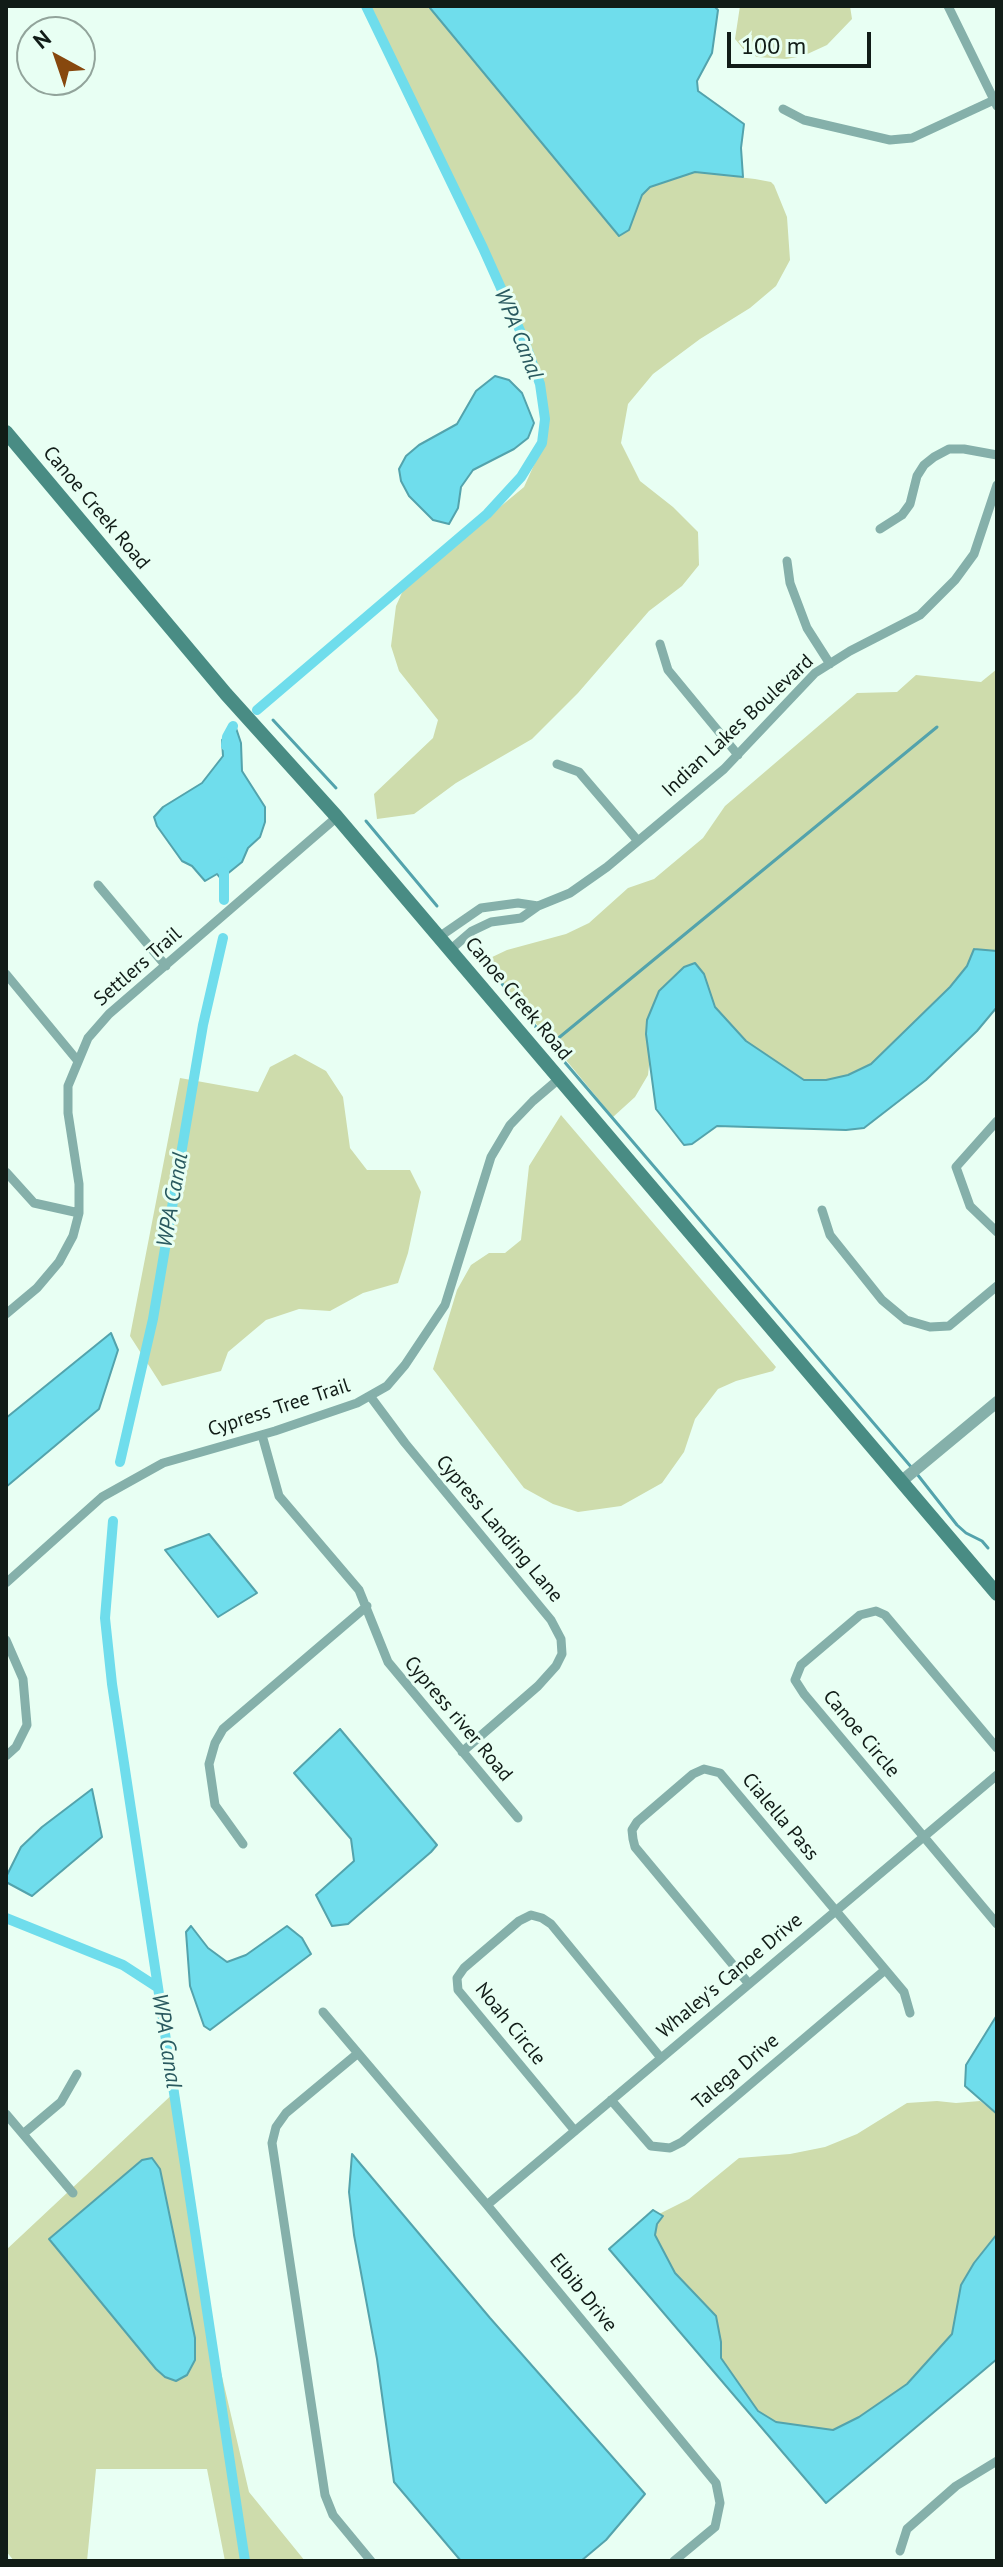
<!DOCTYPE html>
<style>
body{margin:0}
#map{position:relative;width:1003px;height:2567px;overflow:hidden;background:#e8fff3;font-family:"PT Sans",sans-serif}
canvas{display:block}
.frame{position:absolute;inset:0;border:8px solid #111c17;pointer-events:none}
.north{position:absolute;left:16px;top:16px;width:80px;height:80px;box-sizing:border-box;background:#e8fff3;border:2px solid #92a49b;border-radius:50%;rotate:320deg;font-size:22px;font-weight:700;line-height:32px;text-align:center;color:#111c17}
.north::after{content:'';display:block;margin:auto;width:28px;height:36px;background:#87480e;clip-path:polygon(50% 0,100% 100%,50% 72%,0 100%)}
.scale{position:absolute;left:727px;top:32px;width:144px;height:36px;box-sizing:border-box;border:4px solid #111c17;border-top:0;padding-left:10px;font-size:24px;line-height:28px;white-space:nowrap;color:#111c17;-webkit-text-stroke:6px #e8fff3;paint-order:stroke}
</style>
<div id="map">
<canvas width="1003" height="2567"></canvas>
<div class="frame"></div>
<div class="north">N</div>
<div class="scale">100 m</div>
</div>
<script>
const g = document.querySelector('canvas').getContext('2d');
g.lineJoin = 'round';
function paint(path, color) { g.fillStyle = color; g.fill(path, 'evenodd'); }
const poly = rows => new Path2D(rows.map(r => 'M' + r).join(''));
function strokePath(path, color, width, dash) { g.strokeStyle = color; g.lineWidth = width; g.lineCap = dash ? 'butt' : 'round'; g.setLineDash(dash || []); g.stroke(path); }
function drawText(font, color, halo, rows, align = 'center') {
  g.font = font + ' "PT Sans",sans-serif'; g.lineWidth = 6; g.setLineDash([]); g.textBaseline = 'middle'; g.strokeStyle = halo; g.fillStyle = color; for (const [text, x, y, turn = 0] of rows) {
    g.save(); g.translate(x, y); g.rotate((+turn || 0) * Math.PI / 180); g.textAlign = isNaN(turn) ? turn : align; if (halo) g.strokeText(text, 0, 0); g.fillText(text, 0, 0); g.restore();
  }
}
paint(poly([
 [366,6,432,6,430,8,618,235,629,230,642,194,650,187,695,172,755,179,771,182,774,185,787,217,790,260,776,286,750,308,700,339,653,374,628,404,621,443,640,481,673,507,698,532,699,565,682,586,649,611,578,693,532,739,456,783,414,814,377,819,374,794,433,738,438,720,399,671,391,646,396,606,405,586,524,487,548,434,538,365,465,204],
 [740,6,850,6,852,19,827,45,803,56,786,59,757,57,745,51,735,39],
 [997,669,997,951,974,949,967,966,950,987,871,1065,848,1075,826,1080,804,1080,746,1041,715,1007,694,963,684,967,659,991,647,1020,646,1034,650,1056,648,1075,635,1097,613,1117,486,963,488,959,507,950,566,934,589,923,628,888,654,879,703,838,725,806,857,693,897,692,916,675,981,682],
 [295,1054,326,1071,343,1097,350,1148,367,1170,410,1170,421,1192,408,1253,398,1283,363,1293,330,1311,299,1309,266,1320,228,1352,221,1371,162,1386,130,1336,180,1078,258,1092,270,1067],
 [561,1115,776,1367,773,1371,736,1381,718,1389,695,1419,684,1452,662,1483,621,1506,578,1512,553,1504,524,1488,433,1369,457,1290,471,1265,489,1253,505,1253,521,1240,529,1166],
 [178,2089,213,2338,249,2492,305,2561,225,2561,207,2469,96,2469,87,2561,14,2561,6,2551,6,2250],
 [152,2158,164,2377,49,2239,142,2160],
 [937,2101,956,2103,980,2101,997,2114,997,2234,974,2263,961,2285,952,2334,907,2384,859,2417,833,2430,776,2422,758,2411,721,2358,721,2342,716,2316,675,2273,655,2235,657,2224,662,2216,659,2214,689,2199,739,2158,790,2154,825,2147,857,2134,907,2103]
]), '#cedcac');
const water = poly([
 [432,6,714,6,718,10,712,53,697,81,698,91,744,124,741,148,743,177,695,172,650,187,642,195,629,230,619,236,430,8,432,6],
 [495,376,509,380,522,393,534,423,528,438,514,449,473,470,461,487,458,508,449,524,433,520,409,496,401,481,399,469,406,456,419,445,457,424,476,391,495,376],
 [236,728,241,743,242,771,265,807,265,822,260,837,248,848,242,862,221,879,217,874,205,881,192,866,182,861,157,826,154,817,163,807,202,783,223,756,222,740,236,728],
 [974,949,997,951,997,1007,977,1031,926,1080,864,1128,846,1130,717,1126,692,1144,684,1145,656,1109,646,1034,647,1020,659,991,684,967,695,963,704,974,715,1007,746,1041,804,1080,826,1080,848,1075,871,1064,950,987,967,966,974,949],
 [111,1333,118,1350,99,1409,6,1487,6,1418,111,1333],
 [209,1534,257,1593,218,1617,165,1550,209,1534],
 [340,1729,437,1845,431,1852,348,1924,332,1926,316,1895,354,1861,351,1839,294,1773,340,1729],
 [92,1789,102,1837,32,1896,6,1882,6,1877,21,1847,42,1827,92,1789],
 [191,1926,208,1948,227,1962,246,1955,287,1926,302,1938,311,1954,210,2030,204,2026,190,1986,186,1932,191,1926],
 [997,2015,997,2114,965,2086,966,2065,997,2015],
 [352,2154,490,2318,645,2494,606,2540,581,2561,461,2561,394,2482,377,2359,354,2235,349,2192,352,2154],
 [152,2158,160,2169,195,2338,195,2360,187,2375,176,2381,165,2377,156,2369,49,2239,142,2160,152,2158],
 [653,2210,663,2216,657,2224,655,2235,675,2273,716,2316,721,2342,721,2358,758,2411,776,2422,833,2430,859,2417,907,2384,952,2334,961,2285,974,2263,997,2234,997,2359,826,2503,609,2249,653,2210]
]);
paint(water, '#6fddec');
strokePath(water, '#53a3ac', 2);
strokePath(poly([
 [273,720,336,788],
 [366,821,437,906],
 [481,957,550,1045,937,727],
 [550,1045,912,1468],
 [917,1474,957,1525,966,1533,982,1541,988,1548]
]), '#53a3ac', 3);
strokePath(poly([
 [257,710,487,514,521,477,542,443,545,419,540,384,522,335,483,248,366,6],
 [226,746,227,737,233,726],
 [224,900,224,862],
 [120,1462,153,1319,203,1025,223,938],
 [113,1521,105,1618,112,1684,245,2561],
 [6,1918,123,1965,157,1987]
]), '#6fddec', 10);
strokePath(poly([
 [948,6,997,106],
 [783,109,804,120,890,140,912,138,994,100],
 [880,529,902,515,910,504,917,476,924,465,934,457,949,449,964,449,997,455],
 [787,561,790,583,807,628,830,664],
 [660,644,668,670,738,755],
 [557,764,579,772,638,841],
 [98,885,166,966],
 [439,937,481,908,518,903,538,906],
 [450,950,472,931,491,922,521,918,538,906,570,893,607,867,724,769,815,673,850,651,920,615,955,580,974,554,997,485],
 [6,974,77,1060],
 [997,1121,956,1167,970,1206,997,1232],
 [6,1172,34,1203,79,1213],
 [822,1210,830,1235,882,1300,906,1320,930,1327,949,1326,997,1286],
 [6,1314,37,1288,59,1262,73,1236,79,1213,79,1184,68,1113,68,1086,88,1038,109,1014,337,817],
 [370,1396,405,1443,551,1620,561,1639,562,1654,556,1666,538,1686,462,1752],
 [262,1435,279,1496,359,1590,388,1662,518,1818],
 [6,1583,102,1497,163,1463,275,1431,357,1403,387,1386,405,1365,445,1305,491,1157,510,1125,533,1101,560,1078],
 [6,1640,23,1679,27,1725,16,1747,6,1756],
 [997,1748,885,1615,876,1611,860,1615,801,1665,795,1680,804,1694,997,1924],
 [243,1844,215,1805,209,1764,215,1743,223,1729,367,1606],
 [749,1984,635,1847,633,1839,632,1830,637,1822,693,1774,704,1769,720,1773,904,1992,910,2013],
 [323,2012,487,2205,716,2483,720,2503,715,2527,674,2561],
 [357,2054,286,2113,276,2127,272,2143,325,2495,333,2515,371,2561],
 [611,2100,651,2146,670,2148,682,2142,885,1970],
 [6,2114,73,2193],
 [575,2131,458,1990,457,1978,464,1968,519,1921,531,1915,542,1918,551,1924,661,2058],
 [23,2134,61,2102,77,2074],
 [487,2205,997,1775],
 [900,2551,907,2529,956,2486,997,2461]
]), '#85b0aa', 9);
strokePath(poly([
 [903,1480,997,1402]
]), '#85b0aa', 12);
strokePath(poly([
 [6,432,226,694,337,817,997,1594]
]), '#498c84', 14);
drawText('20px', '#111c17', '#e8fff3', [
 ["Canoe Creek Road",96,508,50],
 ["Indian Lakes Boulevard",738,726,-43],
 ["Settlers Trail",138,967,-41],
 ["Canoe Creek Road",518,999,50],
 ["Cypress Tree Trail",279,1408,-18],
 ["Cypress Landing Lane",499,1529,50],
 ["Cypress river Road",458,1719,50],
 ["Canoe Circle",861,1734,50],
 ["Cialella Pass",780,1817,50],
 ["Whaley's Canoe Drive",730,1976,-40],
 ["Noah Circle",510,2024,51],
 ["Talega Drive",736,2072,-40],
 ["Elbib Drive",583,2293,51]
]);
drawText('italic 22px', '#29595f', '#e8fff3', [
 ["WPA Canal",518,334,68],
 ["WPA Canal",173,1200,-80],
 ["WPA Canal",166,2041,81]
]);
</script>
